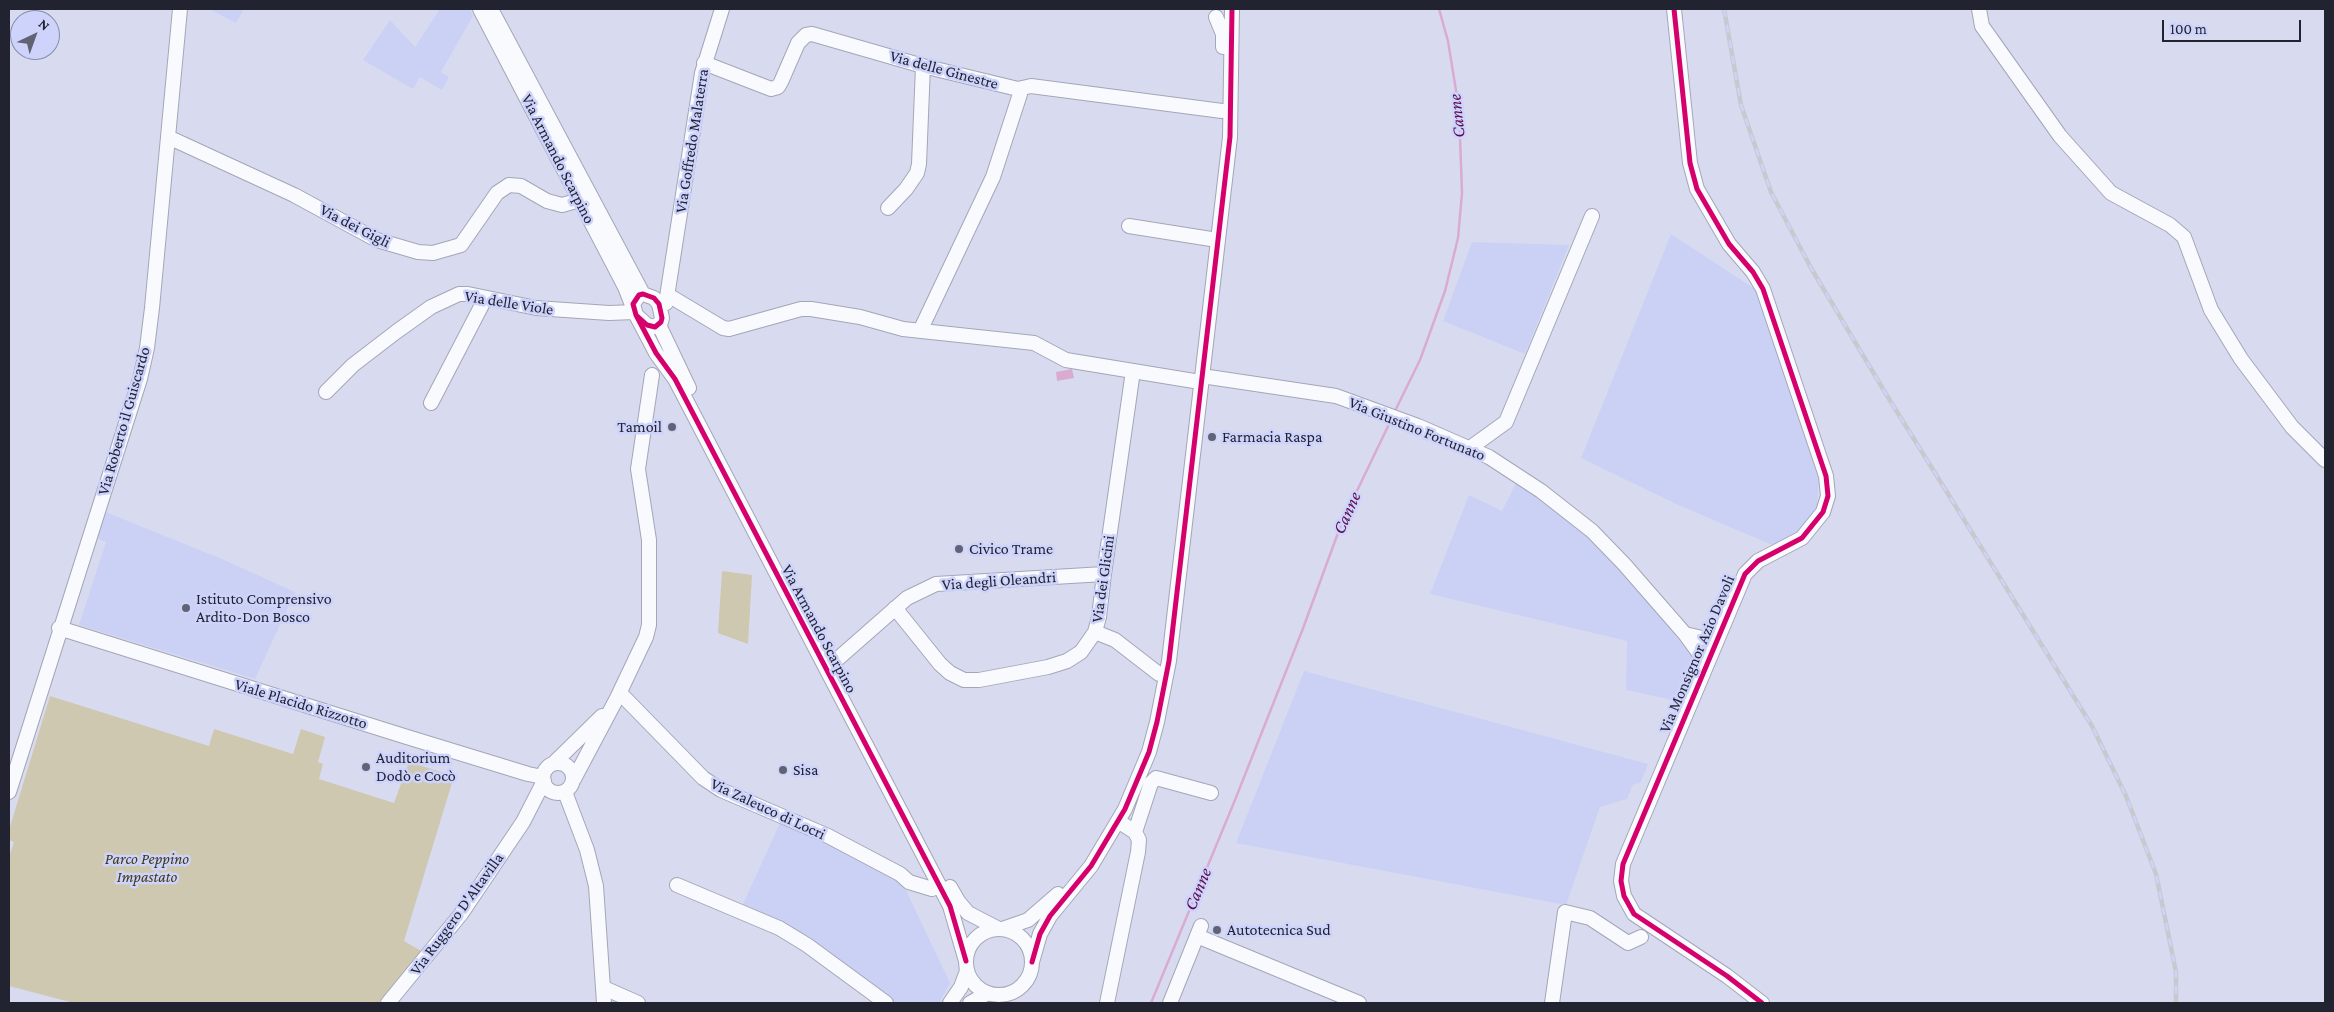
<!DOCTYPE html>
<meta charset="utf-8">
<style>
body{margin:0}
#map{position:relative;width:2334px;height:1012px;overflow:hidden;background:#d8dbf0;font-family:"Crimson Pro",serif}
canvas{display:block}
.frame{position:absolute;inset:0;border:10px solid #212331;pointer-events:none}
.north{position:absolute;left:10px;top:10px;width:50px;height:50px;box-sizing:border-box;background:#cdd3fb;border:1px solid #888daa;border-radius:50%;rotate:42deg;font-size:14px;font-weight:700;line-height:20px;text-align:center;color:#212331}
.north::after{content:'';display:block;margin:auto;width:18px;height:22px;background:#616374;clip-path:polygon(50% 0,100% 100%,50% 72%,0 100%)}
.scale{position:absolute;left:2162px;top:20px;width:139px;height:22px;box-sizing:border-box;border:2px solid #212331;border-top:0;padding-left:6px;font-size:15px;line-height:18px;white-space:nowrap;color:#212331;-webkit-text-stroke:4px #cdd3fb;paint-order:stroke}
</style>
<div id="map">
<canvas width="2334" height="1012"></canvas>
<div class="frame"></div>
<div class="north">N</div>
<div class="scale">100 m</div>
</div>
<script>
const g = document.querySelector('canvas').getContext('2d');
g.lineJoin = 'round';
function paint(path, color) { g.fillStyle = color; g.fill(path, 'evenodd'); }
const poly = rows => new Path2D(rows.map(r => 'M' + r).join(''));
function strokePath(path, color, width, dash) { g.strokeStyle = color; g.lineWidth = width; g.lineCap = dash ? 'butt' : 'round'; g.setLineDash(dash || []); g.stroke(path); }
function drawText(font, color, halo, rows, align = 'center') {
  g.font = font + ' "Crimson Pro",serif'; g.lineWidth = 5; g.setLineDash([]); g.textBaseline = 'middle'; g.strokeStyle = halo; g.fillStyle = color; for (const [text, x, y, turn = 0] of rows) {
    g.save(); g.translate(x, y); g.rotate((+turn || 0) * Math.PI / 180); g.textAlign = isNaN(turn) ? turn : align; if (halo) g.strokeText(text, 0, 0); g.fillText(text, 0, 0); g.restore();
  }
}
paint(poly([
 [209,9,244,9,236,23],
 [440,9,470,9,473,16,441,72,449,77,442,90,420,77,413,89,363,60,390,20,415,47],
 [1671,234,1758,291,1805,432,1819,481,1817,506,1813,515,1797,532,1772,545,1676,504,1581,458],
 [1472,242,1569,245,1525,354,1443,321],
 [1516,483,1574,523,1619,568,1659,613,1692,658,1689,677,1677,701,1626,690,1627,641,1430,594,1469,495,1502,511],
 [103,511,222,559,295,592,255,679,79,625,106,542,94,537],
 [1304,671,1648,764,1641,782,1633,785,1627,799,1600,807,1566,905,1236,843],
 [781,821,885,869,903,884,950,983,939,1003,895,1003,785,924,743,904]
]), '#cbd1f4');
paint(poly([
 [722,571,752,575,748,644,718,633],
 [50,696,209,746,214,729,293,754,301,729,325,737,318,762,323,764,319,779,394,803,409,762,454,776,404,941,423,952,379,1003,74,1003,9,986,9,857,14,842,9,840,9,830]
]), '#cdc8af');
paint(poly([
 [1072,369,1074,378,1057,381,1056,372]
]), '#d9abd3');
strokePath(poly([
 [1394,413,1420,360,1445,291,1458,238,1462,193,1459,109,1448,41,1439,9],
 [1151,1003,1235,800,1302,631,1342,522,1391,420]
]), '#d9abd3', 2.5);
const minor = poly([
 [480,9,625,287,634,310],
 [491,9,643,294],
 [1674,9,1690,163,1697,189,1729,244,1753,272,1763,289,1826,476,1828,496,1823,512,1802,538,1758,561,1745,574,1623,864,1621,881,1624,896,1634,914,1727,976,1762,1003],
 [1979,9,1982,26,2060,136,2111,193,2170,225,2184,237,2211,310,2241,359,2292,427,2325,460],
 [1216,17,1223,34,1223,47],
 [704,63,771,89,778,87,781,82,798,43,806,35,812,34,923,66,1018,89,1031,86,1222,111],
 [168,137,294,195,377,240,418,252,433,253,461,245,497,193,509,185,521,186,547,201,562,205,580,200],
 [888,208,906,189,917,173,919,164,923,66],
 [1129,226,1211,239],
 [668,295,723,328,729,329,801,309,811,309,860,317,903,329,1034,343,1066,360,1194,381],
 [666,303,702,73,722,9],
 [636,315,647,325,655,327,661,322,662,318,659,304,654,298,643,294,639,295,633,304,636,315,656,353,675,379,950,906,966,961],
 [659,325,689,388],
 [920,331,993,177,1020,94,1018,89],
 [1202,376,1336,396,1418,426,1489,457,1541,491,1592,531,1624,564,1685,634,1706,663],
 [326,392,353,365,396,332,431,307,459,294,468,294,536,308,609,313,635,312],
 [431,403,485,299],
 [1470,448,1506,422,1592,216],
 [895,608,940,664,950,673,964,680,979,680,1048,667,1067,661,1081,652,1095,632,1099,617,1104,574,1133,371],
 [59,628,407,737,528,774,543,777],
 [1095,632,1115,640,1159,674],
 [1685,634,1715,641],
 [833,663,907,598,936,584,1104,574],
 [620,693,703,778,721,790,828,836,900,874,909,882,932,889,939,886],
 [555,762,602,716],
 '543 778a15 15 0 1 1 30 0a15 15 0 1 1-30 0Z',
 [574,779,617,698,646,637,649,625,649,540,638,469,652,375],
 [9,792,140,379,147,348,152,308,180,9],
 [565,792,587,850,596,886,604,1003],
 [1135,832,1151,783,1156,778,1211,793],
 [677,885,779,928,807,945,886,1003],
 [950,887,958,901,968,913,999,929],
 '966 962a33 33 0 1 1 66 0a33 33 0 1 1-66 0Z',
 [1002,929,1028,920,1058,894],
 [1197,936,1359,1003],
 [1032,962,1040,934,1050,916,1091,866,1125,809,1149,752,1157,722,1169,661,1230,137,1232,9],
 [604,988,638,1003],
 [388,1003,461,914,523,822,544,781],
 [950,1003,961,987,967,971],
 [970,1003,988,993],
 [1107,1003,1138,852,1139,840,1135,832,1118,821],
 [1170,1003,1201,926],
 [1552,1003,1565,912,1590,918,1628,943,1641,937]
]);
strokePath(minor, '#a4a6b7', 16);
strokePath(minor, '#f9fafd', 14);
const rail = poly([
 [1724,9,1741,105,1771,192,1811,268,1886,394,2092,726,2126,796,2156,874,2176,972,2176,1003]
]);
strokePath(rail, '#c8c8ce', 4.5);
strokePath(rail, '#cdd3fb', 2.5, [8]);
strokePath(poly([
 [1674,9,1690,163,1697,189,1729,244,1753,272,1763,289,1826,476,1828,496,1823,512,1802,538,1758,561,1745,574,1623,864,1621,881,1624,896,1634,914,1727,976,1762,1003],
 [636,315,647,325,655,327,661,322,662,318,659,304,654,298,643,294,639,295,633,304,636,315,656,353,675,379,950,906,966,961],
 [1032,962,1040,934,1050,916,1091,866,1125,809,1149,752,1157,722,1169,661,1230,137,1232,9]
]), '#d6006c', 5);
for (const [x, y, r, color] of [
 [672,427,5,"#616374"],
 [1212,437,5,"#616374"],
 [959,549,5,"#616374"],
 [186,608,5,"#616374"],
 [366,767,5,"#616374"],
 [783,770,5,"#616374"],
 [1217,930,5,"#616374"]
]) { const dot = new Path2D(); dot.arc(x, y, r, 0, 2 * Math.PI); g.fillStyle = color; g.fill(dot); strokePath(dot, '#cdd3fb', 2); }
drawText('16px', '#212331', '#cdd3fb', [
 ["Via delle Ginestre",944,70,15],
 ["Via Goffredo Malaterra",692,141,-81],
 ["Via Armando Scarpino",558,159,63],
 ["Via dei Gigli",355,226,27],
 ["Via delle Viole",509,303,9],
 ["Via Roberto il Guiscardo",124,421,-74],
 ["Via Giustino Fortunato",1417,429,22],
 ["Via dei Glicini",1103,579,-82],
 ["Via degli Oleandri",999,581,-4],
 ["Via Armando Scarpino",819,629,62],
 ["Via Monsignor Azio Davoli",1697,654,-67],
 ["Viale Placido Rizzotto",301,704,17],
 ["Via Zaleuco di Locri",768,809,25],
 ["Via Ruggero D'Altavilla",457,914,-54]
]);
drawText('16px', '#212331', '#cdd3fb', [
 ["Tamoil",662,427,"right"],
 ["Farmacia Raspa",1222,437],
 ["Civico Trame",969,549],
 ["Istituto Comprensivo",196,599],
 ["Ardito-Don Bosco",196,617],
 ["Auditorium",376,758],
 ["Dodò e Cocò",376,776],
 ["Sisa",793,770],
 ["Autotecnica Sud",1227,930]
], 'left');
drawText('italic 16px', '#3f3815', '#cdd3fb', [
 ["Parco Peppino",147,859],
 ["Impastato",147,877]
]);
drawText('italic 18px', '#5d0b4d', '#cdd3fb', [
 ["Canne",1457,116,-96],
 ["Canne",1347,513,-66],
 ["Canne",1198,889,-67]
]);
</script>
